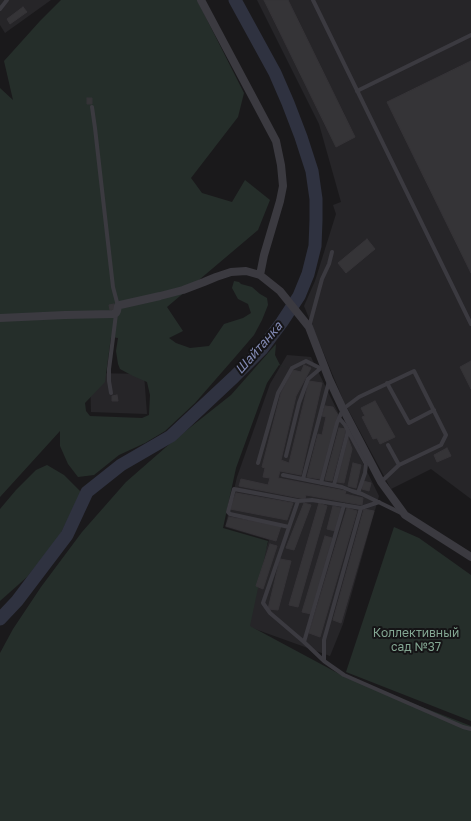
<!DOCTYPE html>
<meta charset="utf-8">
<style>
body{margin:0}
canvas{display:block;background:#1a191b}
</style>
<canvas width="471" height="821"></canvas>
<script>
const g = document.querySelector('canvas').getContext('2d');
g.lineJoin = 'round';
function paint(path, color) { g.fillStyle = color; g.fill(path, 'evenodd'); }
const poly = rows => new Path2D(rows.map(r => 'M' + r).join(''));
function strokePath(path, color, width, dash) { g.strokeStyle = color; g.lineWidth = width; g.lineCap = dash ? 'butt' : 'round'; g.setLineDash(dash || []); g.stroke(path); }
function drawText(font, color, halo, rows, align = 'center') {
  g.font = font + ' "Golos Text",sans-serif'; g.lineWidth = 4; g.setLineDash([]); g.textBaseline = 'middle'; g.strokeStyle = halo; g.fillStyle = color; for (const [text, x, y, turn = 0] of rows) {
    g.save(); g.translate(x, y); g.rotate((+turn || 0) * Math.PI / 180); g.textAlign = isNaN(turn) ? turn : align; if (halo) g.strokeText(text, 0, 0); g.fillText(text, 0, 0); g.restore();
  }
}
paint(poly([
 [0,0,51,0,5,33,0,25],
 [257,0,471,0,471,499,431,469,391,489,344,402,304,306,315,281,336,214,333,205,341,202,319,124],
 [287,355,311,357,379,496,343,624,330,656,241,624,269,540,225,527,237,477,270,384],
 [90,373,144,374,147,414,91,412]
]), '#262528');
paint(poly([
 [61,0,197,0,244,93,238,117,191,178,202,193,232,202,245,180,270,200,258,230,167,307,183,331,169,338,176,343,190,348,209,346,224,324,243,318,251,313,248,304,238,299,232,288,234,281,239,282,241,284,252,287,260,294,267,298,268,305,262,320,254,335,236,356,195,403,165,431,145,443,119,455,94,475,78,477,68,464,60,446,60,431,0,497,0,88,13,100,4,61,40,21],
 [111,337,118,338,116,351,118,364,120,369,133,376,147,382,150,395,149,415,142,418,90,416,86,411,85,403,105,382],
 [276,344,275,355,280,365,293,370,279,365,267,383,236,468,223,528,268,541,250,626,345,677,471,726,471,821,0,821,0,653,13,629,41,587,82,532,126,482,173,441,231,395],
 [47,465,64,475,81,492,59,537,27,577,0,601,0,509,16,490,36,470],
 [394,527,419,538,471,575,471,721,346,672]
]), '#252e2a');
strokePath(poly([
 [0,619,17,601,67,535,87,492,121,465,171,436,234,377,262,349,282,322,299,296,308,274,315,246,316,220,316,199,312,171,301,137,288,103,275,73,235,0]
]), '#2f3240', 13);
const building = poly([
 [264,0,288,0,355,137,336,147,264,0],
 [23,7,27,12,10,24,7,19,23,7],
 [471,61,471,273,387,102,471,61],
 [87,98,92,98,92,104,87,104,87,98],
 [367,239,375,249,346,273,338,263,367,239],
 [114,304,114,310,110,310,109,305,114,304],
 [471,361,471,389,460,367,471,361],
 [304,365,311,368,296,396,281,460,289,463,309,381,322,383,301,475,280,471,278,478,346,491,345,494,363,498,362,505,306,495,305,499,239,486,241,479,268,485,270,478,263,477,265,468,262,467,281,393,293,370,301,372,304,365],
 [117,395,118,401,112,401,112,396,117,395],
 [375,401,395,437,380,444,377,438,373,439,362,417,365,416,361,408,375,401],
 [325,406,333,407,338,415,320,479,307,477,318,434,322,435,326,417,322,416,325,406],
 [339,428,346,429,332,481,325,480,339,428],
 [348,438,352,449,344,483,337,482,348,438],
 [447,448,451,456,437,462,434,455,447,448],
 [353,463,361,465,356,488,348,486,353,463],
 [363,481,371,483,369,491,362,489,363,481],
 [236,493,293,503,287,520,230,509,236,493],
 [304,503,311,505,294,550,286,548,304,503],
 [319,503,327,506,298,607,289,605,319,503],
 [333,506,341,508,335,531,327,529,333,506],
 [347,508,357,511,320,637,309,633,347,508],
 [364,509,374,511,341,623,333,620,364,509],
 [229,517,281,526,276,541,226,526,229,517],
 [325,536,332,538,311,614,302,612,325,536],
 [270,544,277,546,263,589,256,586,270,544],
 [280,559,291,561,278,610,268,609,280,559]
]);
paint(building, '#353437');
strokePath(building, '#353337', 1);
strokePath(poly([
 [313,0,471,324],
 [0,9,7,0],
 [357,91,471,35],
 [92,107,95,128,113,287,118,306],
 [309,327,322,279,329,264,332,252],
 [387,383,409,423,434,410],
 [111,393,109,381,109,369,113,338,116,314],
 [339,418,345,425,366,464,365,473,358,493],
 [388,445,399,465],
 [286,456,299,403,308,379,321,368],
 [258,463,278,393,292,368,306,361,320,368],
 [283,475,342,487,352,491,362,494,401,513],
 [303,479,329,381],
 [321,483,337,423,343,409,359,397,414,371,446,435,441,445,399,465,381,482],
 [334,485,348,431],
 [298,501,263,603,270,613,304,642,324,661],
 [361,508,324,640,324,661,344,675,463,727,471,729],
 [289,527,230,514,228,512,234,489,298,501,312,500,361,508,379,502],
 [304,642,344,505]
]), '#3b3a40', 4);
strokePath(poly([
 [201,0,276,141,281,165,283,186,280,201,264,255,260,275],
 [0,318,65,315,113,314,116,313,117,311,118,306,120,305,160,296,183,290,204,282,216,277,231,272,246,271,260,275,280,291,309,327,329,379,343,409,381,482,405,515,471,557]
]), '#3b3a40', 8);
drawText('12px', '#83a692', '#151416', [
 ["Коллективный",416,633],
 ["сад №37",416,647]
]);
drawText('italic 13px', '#838bb5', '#151416', [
 ["Шайтанка",259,348,-49]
]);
</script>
